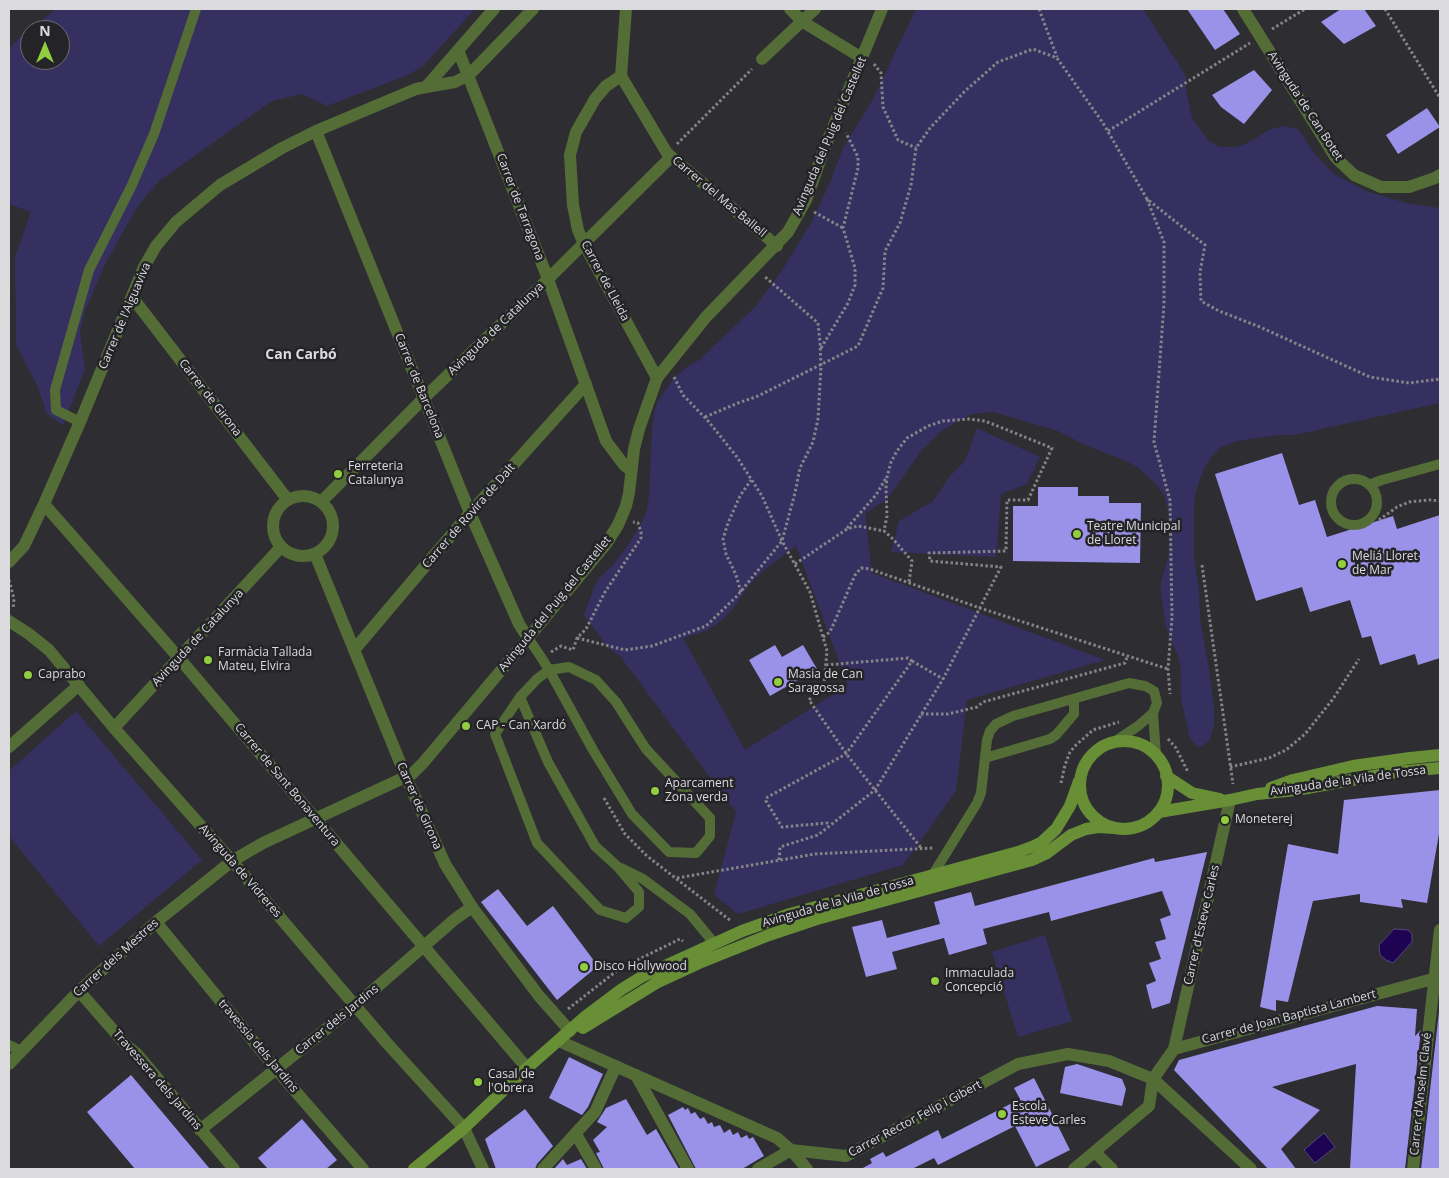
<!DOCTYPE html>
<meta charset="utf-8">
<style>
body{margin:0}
#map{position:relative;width:1449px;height:1178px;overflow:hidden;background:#2d2d32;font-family:"Open Sans",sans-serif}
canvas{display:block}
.frame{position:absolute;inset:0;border:10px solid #dbdbde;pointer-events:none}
.north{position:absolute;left:20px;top:20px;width:50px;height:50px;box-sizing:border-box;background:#242428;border:1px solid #6d6d71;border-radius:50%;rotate:0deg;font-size:14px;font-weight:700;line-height:20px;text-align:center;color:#dbdbde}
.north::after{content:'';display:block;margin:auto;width:18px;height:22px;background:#91cd3f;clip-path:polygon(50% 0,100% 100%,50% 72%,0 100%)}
</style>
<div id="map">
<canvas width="1449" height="1178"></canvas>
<div class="frame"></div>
<div class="north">N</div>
</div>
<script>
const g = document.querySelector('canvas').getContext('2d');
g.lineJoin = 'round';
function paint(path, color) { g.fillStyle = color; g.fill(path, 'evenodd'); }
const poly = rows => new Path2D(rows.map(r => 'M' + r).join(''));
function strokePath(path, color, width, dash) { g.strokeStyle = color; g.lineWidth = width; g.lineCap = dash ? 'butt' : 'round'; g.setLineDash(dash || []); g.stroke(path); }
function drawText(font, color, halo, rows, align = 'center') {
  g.font = font + ' "Open Sans",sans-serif'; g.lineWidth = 5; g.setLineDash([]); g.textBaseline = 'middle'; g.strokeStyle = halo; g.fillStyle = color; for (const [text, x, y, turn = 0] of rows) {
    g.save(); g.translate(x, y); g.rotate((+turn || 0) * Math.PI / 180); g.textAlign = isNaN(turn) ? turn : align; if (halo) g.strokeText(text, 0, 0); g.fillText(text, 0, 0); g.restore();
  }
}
paint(poly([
 [56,9,475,9,423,66,408,75,327,106,302,94,272,101,159,181,137,207,104,266,85,311,80,333,85,369,63,425,47,414,37,385,16,345,15,257,31,212,9,204,9,49,16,41],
 [30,30,60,30,60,60,30,60],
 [916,9,1143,9,1186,76,1186,89,1192,118,1209,141,1220,147,1234,147,1246,144,1271,129,1284,126,1298,129,1314,153,1334,174,1366,191,1406,203,1440,208,1440,403,1294,435,1278,435,1237,441,1221,447,1211,457,1204,469,1199,482,1195,496,1194,510,1194,558,1199,589,1200,620,1209,668,1214,708,1214,725,1210,740,1199,748,1190,739,1181,698,1181,669,1178,656,1166,627,1161,595,1161,582,1169,554,1170,526,1168,509,1164,495,1156,484,1136,466,1123,460,1083,444,1058,431,994,412,971,414,943,430,922,450,887,499,865,514,872,573,1105,660,967,700,956,791,903,865,738,914,714,895,736,812,620,656,609,649,584,615,593,590,599,578,612,566,626,548,641,524,647,510,649,496,652,428,654,413,658,401,674,378,687,367,699,360,756,306,781,272,811,223,831,180,843,148,872,101],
 [796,546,848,685,745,750,683,638,708,630,722,620,732,610,750,584,764,570],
 [977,428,1040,457,1027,484,1001,494,996,557,891,552,899,521,933,501,950,476,965,461],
 [76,711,202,860,99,946,9,836,9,771],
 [1045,935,1072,1021,1018,1037,992,952]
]), '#363061');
const water = poly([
 [1394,929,1408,930,1412,934,1412,942,1393,963,1386,960,1380,955,1379,945,1394,929],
 [1324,1133,1335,1147,1315,1163,1304,1150,1324,1133]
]);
paint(water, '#1e0352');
strokePath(water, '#57447c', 1);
paint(poly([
 [1187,9,1223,9,1240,34,1215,50],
 [1341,9,1364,9,1376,26,1344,44,1321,22],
 [1254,70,1272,90,1244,124,1221,107,1212,95],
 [1427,108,1440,127,1398,154,1386,135],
 [1282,453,1299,505,1315,500,1327,537,1393,516,1397,529,1440,515,1440,658,1418,665,1415,654,1380,665,1371,636,1362,638,1350,600,1310,612,1302,587,1256,601,1215,474],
 [1038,487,1078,487,1078,496,1109,496,1109,503,1141,503,1140,563,1013,561,1013,506,1038,506],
 [775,645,782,657,803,645,817,669,770,696,749,660],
 [1440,790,1440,828,1427,903,1401,899,1403,908,1360,902,1360,894,1313,901,1288,1002,1276,1000,1276,1011,1260,1007,1288,844,1338,854,1344,800],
 [1207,852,1170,1003,1152,1009,1146,985,1156,981,1149,963,1161,959,1155,942,1166,939,1160,919,1171,915,1162,891,1051,921,1049,912,983,929,987,944,949,955,944,938,892,952,897,969,866,977,852,927,882,920,887,938,940,924,934,902,971,892,975,906,1154,858,1155,862],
 [498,889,527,926,553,906,598,966,557,1000,481,902],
 [1377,1006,1417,1009,1415,1036,1421,1030,1405,1169,1350,1169,1356,1064,1272,1087,1320,1110,1281,1149,1296,1169,1268,1169,1174,1070,1179,1060],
 [1440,1010,1440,1169,1421,1169,1439,1012],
 [569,1057,603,1074,588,1107,582,1115,549,1098],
 [1077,1064,1122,1079,1126,1089,1122,1106,1060,1093,1065,1067],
 [131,1075,210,1169,135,1169,87,1112],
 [1034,1078,1070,1150,1036,1167,1015,1126,938,1165,934,1158,912,1169,861,1169,872,1163,870,1159,883,1152,886,1157,938,1130,942,1139,1020,1099,1014,1088],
 [626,1099,647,1135,656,1129,679,1169,604,1169,596,1153,600,1152,593,1140,607,1127,597,1122,606,1108],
 [683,1107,685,1110,688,1108,691,1114,695,1112,700,1119,704,1117,708,1124,712,1122,714,1127,720,1125,724,1133,730,1129,733,1135,738,1132,741,1138,747,1135,749,1139,753,1137,764,1156,742,1169,696,1169,668,1115],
 [525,1109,553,1146,537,1164,535,1169,496,1169,485,1139],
 [302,1119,337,1160,326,1169,268,1169,258,1158],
 [563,1159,567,1165,581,1159,587,1169,554,1169]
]), '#9a91e9');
strokePath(poly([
 [1039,9,1057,57],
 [1385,9,1440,98],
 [1272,29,1305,9],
 [874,64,881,73,883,107,898,140,916,148],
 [1108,131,1250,43],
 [677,144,752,69],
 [1147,199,1164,242,1164,304,1154,442,1170,500,1172,618,1168,669,1170,694],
 [814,212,843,228],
 [821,348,848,303,855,285,855,268,843,228,858,168,858,157,846,133],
 [674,377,683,395,709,422,737,457,762,496,782,541,810,592,827,651,824,684,809,700,848,756,922,849],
 [705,417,738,403,758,396,858,346,883,288,885,251,900,223,911,185,916,148,930,128,965,91,998,62,1033,49,1057,58,1103,123,1147,199,1205,245,1200,272,1201,301,1219,311,1260,327,1370,377,1409,383,1440,379],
 [1379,520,1397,507,1409,502,1430,500,1440,501],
 [847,528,876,495,886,478],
 [795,564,847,529,858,526,884,531,893,539,912,561,909,582],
 [1202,565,1233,784],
 [9,580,14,599,13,609],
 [741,592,736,575,726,554,723,539,728,523,740,496,751,480],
 [823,637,830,632,855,575,861,568,870,569,980,608,1168,669],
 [577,638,625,650,652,646,706,626,737,596,782,541,795,493,800,468,813,442,818,419,821,366,820,342,818,323,764,276],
 [551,652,561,646,573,650,577,638,586,629,605,592,641,538,641,532,638,523,633,522],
 [912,661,943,679],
 [826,665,908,658,912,661,846,754,766,798,766,801,782,827,827,823,830,825],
 [921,714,948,714,977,707,983,702,1125,663,1127,657],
 [1168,739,1176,748,1188,772],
 [1230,767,1269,758,1286,750,1305,734,1333,699,1359,659],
 [1061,783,1065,765,1070,752,1076,745,1093,730,1119,722],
 [604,798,625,834,647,856,731,921],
 [779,860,780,847,818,835,875,790,943,679,1001,567,930,561,929,553,1006,551,1007,500,1028,500,1052,448,985,421,969,419,943,421,928,426,907,438,897,451,891,462,887,477,886,488,887,516,884,531],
 [677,878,815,854,933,848],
 [568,1009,619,969,680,939,683,941]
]), '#858589', 3, [2.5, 2.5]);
strokePath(poly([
 [80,422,56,410,55,390,89,270,131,187,154,134,196,9],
 '1331 502a23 23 0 1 1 46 0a23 23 0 1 1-46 0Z',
 [1369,485,1382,480,1440,464],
 [520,697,548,762,595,846,618,867,639,892,639,907,626,918,600,910,537,843,495,734,520,697,537,679,549,670,569,667,596,680,616,702,646,749,710,818,710,836,696,853,669,852,632,814,593,750,549,670,541,657,528,638],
 [1153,713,1156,755],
 [985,758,1050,739,1056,735,1074,714,1074,699],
 [621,868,643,879,690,914,714,943],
 [932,876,977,803,981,793,987,740,990,731,996,724,1013,716,1129,683,1145,686,1154,691,1157,703,1153,713,1138,726,1114,742],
 [9,1045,21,1051]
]), '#546d37', 10);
strokePath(poly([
 [636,1075,688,1169]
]), '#546d37', 12);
strokePath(poly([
 [626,9,621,76,667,153,777,246],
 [790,9,803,22,862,58],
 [1243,9,1336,158,1354,175,1381,187,1409,187,1435,178,1440,175],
 [458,50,548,279,606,441,624,465,631,470],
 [762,59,815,9],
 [621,76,606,86,595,99,576,132,570,155,573,205,578,230,584,244,657,378],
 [426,87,455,82,469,75,533,9],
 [316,131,470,513,519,624,528,638],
 [132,297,288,500],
 '273 526a30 30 0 1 1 60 0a30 30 0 1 1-60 0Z',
 [321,502,424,398,548,279,671,157],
 [44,504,179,658,527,1068],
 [315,554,406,777,445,864,472,907,539,996,570,1031],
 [9,562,24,546,44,504,80,422,144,267,156,246,176,222,220,185,282,148,316,131,416,89,426,87,494,9],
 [9,621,29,634,49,650,114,728,232,861,386,1042,464,1128,483,1169],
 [354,650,470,513,586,384],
 [114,728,281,547],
 [9,747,79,685],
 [156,922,276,1069,363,1169],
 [79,991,127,1046,137,1054,234,1169],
 [559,1041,777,1138,791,1150,846,1156,1018,1064,1068,1054,1109,1061,1153,1079,1251,1169],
 [1174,1049,1230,800],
 [9,1064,79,991,156,922,232,861,263,843,412,774,423,763,519,649,606,544,618,525,626,506,629,493,634,449,639,429,657,378,706,317,788,232,806,200,825,147,882,9],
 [200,1130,355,1006,455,919,472,907],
 [576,1134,596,1169],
 [1095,1152,1112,1169],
 [543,1169,595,1112,616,1066],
 [758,1169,791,1150,807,1169],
 [1074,1169,1149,1106,1153,1079,1174,1049,1440,977],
 [1413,1169,1440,930]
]), '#546d37', 12);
strokePath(poly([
 '1080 785a44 44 0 1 1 88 0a44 44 0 1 1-88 0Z',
 [1166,776,1192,793,1220,799],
 [1271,788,1293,780,1353,766,1410,758,1440,755],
 [1159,812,1230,800,1257,794,1296,790,1396,772,1440,768],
 [583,1028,658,982,699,963,769,935,817,919,1032,860,1047,853,1071,835,1086,829,1098,827,1114,828],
 [414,1169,464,1128,527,1068,586,1016,622,989,643,976,742,931,790,914,1018,852,1034,846,1042,842,1056,829,1070,806,1079,781]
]), '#688f36', 12);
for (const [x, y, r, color] of [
 [338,474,5,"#91cd3f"],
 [1077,534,5,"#91cd3f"],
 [1342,564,5,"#91cd3f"],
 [208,660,5,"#91cd3f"],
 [28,675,5,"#91cd3f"],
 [778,682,5,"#91cd3f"],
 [466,726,5,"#91cd3f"],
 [655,791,5,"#91cd3f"],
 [1225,820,5,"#91cd3f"],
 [584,967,5,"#91cd3f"],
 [935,981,5,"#91cd3f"],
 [478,1082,5,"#91cd3f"],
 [1002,1114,5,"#91cd3f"]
]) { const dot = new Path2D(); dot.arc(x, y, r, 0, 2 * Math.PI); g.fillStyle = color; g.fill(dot); strokePath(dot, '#242428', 2); }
drawText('12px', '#dbdbde', '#242428', [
 ["Avinguda de Can Botet",1305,106,57],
 ["Avinguda del Puig del Castellet",830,136,-67],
 ["Carrer del Mas Ballell",719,197,40],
 ["Carrer de Tarragona",520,207,69],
 ["Carrer de Lleida",605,281,62],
 ["Carrer de l'Aiguaviva",125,316,-67],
 ["Avinguda de Catalunya",496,329,-44],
 ["Carrer de Barcelona",419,386,68],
 ["Carrer de Girona",210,398,52],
 ["Carrer de Rovira de Dalt",469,516,-49],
 ["Avinguda del Puig del Castellet",555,604,-51],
 ["Avinguda de Catalunya",198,638,-47],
 ["Avinguda de la Vila de Tossa",1348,781,-8],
 ["Carrer de Sant Bonaventura",287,785,50],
 ["Carrer de Girona",419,806,66],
 ["Avinguda de Vidreres",240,871,49],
 ["Avinguda de la Vila de Tossa",838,902,-16],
 ["Carrer d'Esteve Carles",1202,925,-77],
 ["Carrer dels Mestres",116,958,-42],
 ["Carrer de Joan Baptista Lambert",1289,1017,-15],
 ["Carrer dels Jardins",337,1020,-39],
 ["travessia dels Jardins",258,1046,50],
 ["Travessera dels Jardins",157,1080,49],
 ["Carrer d'Anselm Clavé",1421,1094,-84],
 ["Carrer Rector Felip i Gibert",915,1119,-28]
]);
drawText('12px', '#dbdbde', '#242428', [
 ["Ferreteria",348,467],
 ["Catalunya",348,481],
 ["Teatre Municipal",1087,527],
 ["de Lloret",1087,541],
 ["Meliá Lloret",1352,557],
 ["de Mar",1352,571],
 ["Farmàcia Tallada",218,653],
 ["Mateu, Elvira",218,667],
 ["Caprabo",38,675],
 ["Masia de Can",788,675],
 ["Saragossa",788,689],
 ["CAP - Can Xardó",476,726],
 ["Aparcament",665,784],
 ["Zona verda",665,798],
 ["Moneterej",1235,820],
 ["Disco Hollywood",594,967],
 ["Immaculada",945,974],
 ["Concepció",945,988],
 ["Casal de",488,1075],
 ["l'Obrera",488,1089],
 ["Escola",1012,1107],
 ["Esteve Carles",1012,1121]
], 'left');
drawText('bold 14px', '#dcdbe2', '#242428', [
 ["Can Carbó",301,355]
]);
</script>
